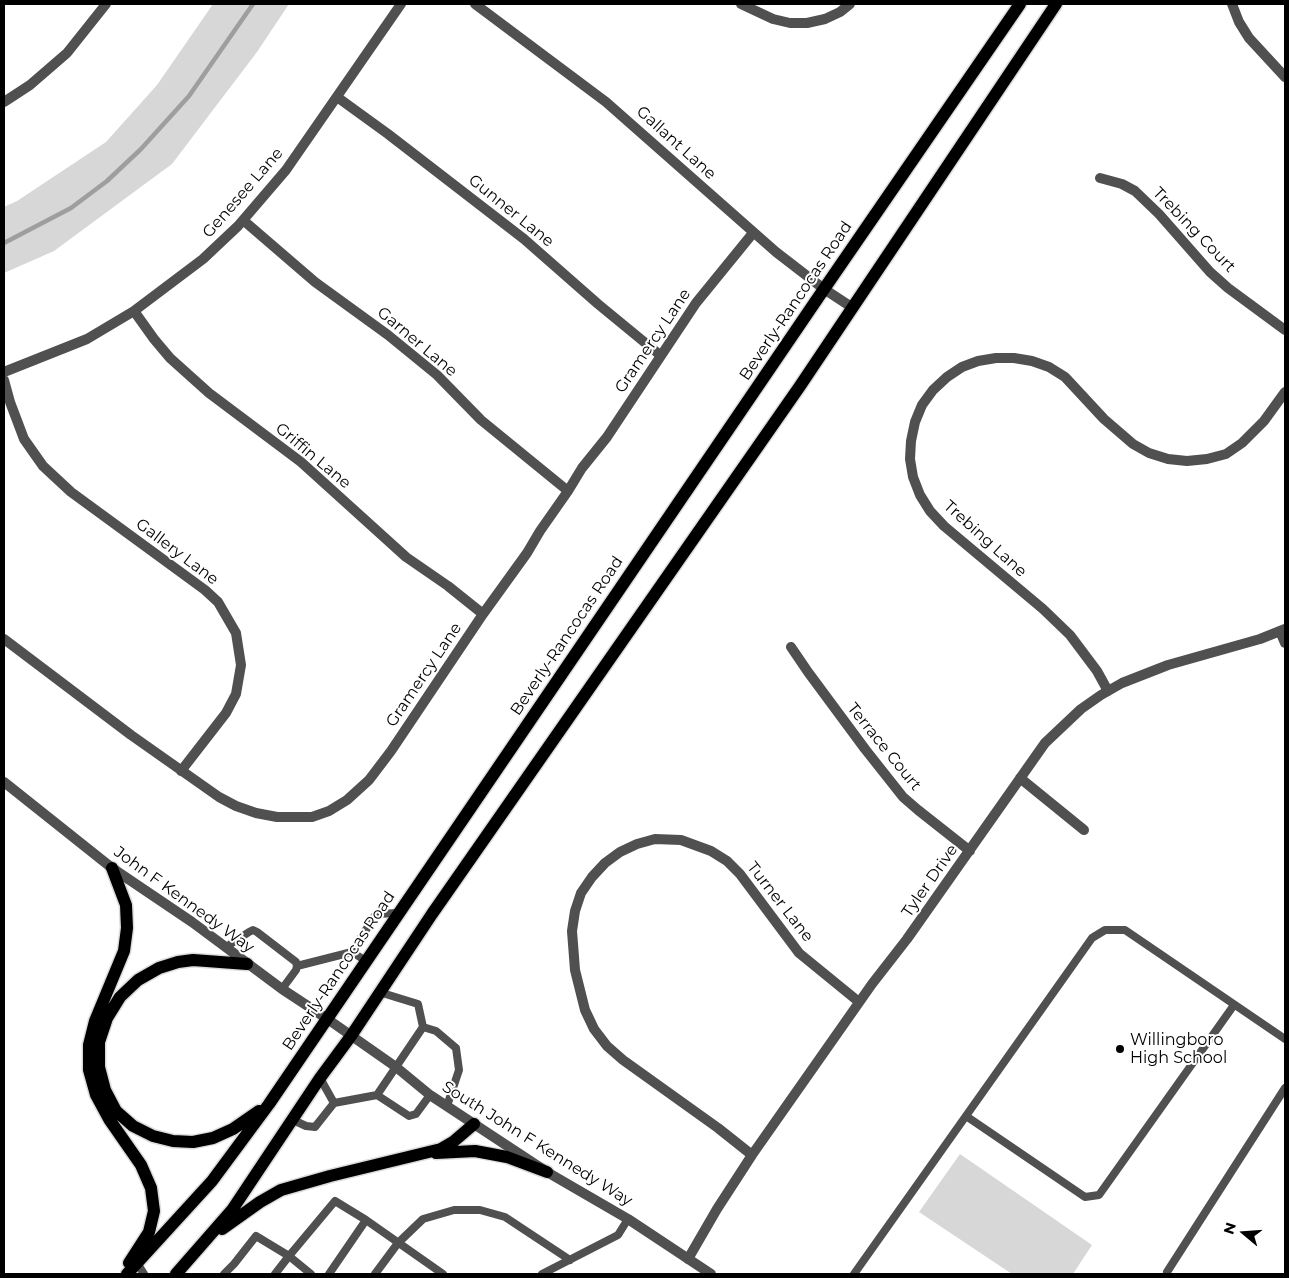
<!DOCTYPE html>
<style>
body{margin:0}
#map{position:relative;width:1289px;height:1278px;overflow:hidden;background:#fff;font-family:Montserrat,sans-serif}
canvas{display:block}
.frame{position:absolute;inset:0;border:5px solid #000;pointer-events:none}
.north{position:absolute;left:1219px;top:1208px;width:50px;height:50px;-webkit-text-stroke:4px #fff;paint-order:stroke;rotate:288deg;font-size:14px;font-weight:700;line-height:20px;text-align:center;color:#000}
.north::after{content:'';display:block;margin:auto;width:18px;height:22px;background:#000;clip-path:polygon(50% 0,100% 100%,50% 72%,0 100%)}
</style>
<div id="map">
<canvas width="1289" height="1278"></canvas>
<div class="frame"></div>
<div class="north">N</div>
</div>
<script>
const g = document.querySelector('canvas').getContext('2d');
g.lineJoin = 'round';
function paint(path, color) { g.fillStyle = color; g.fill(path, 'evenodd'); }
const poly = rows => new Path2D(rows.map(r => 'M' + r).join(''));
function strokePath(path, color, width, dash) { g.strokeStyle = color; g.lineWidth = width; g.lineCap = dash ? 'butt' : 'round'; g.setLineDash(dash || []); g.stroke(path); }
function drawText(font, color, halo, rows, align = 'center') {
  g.font = font + ' Montserrat,sans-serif'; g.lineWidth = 4; g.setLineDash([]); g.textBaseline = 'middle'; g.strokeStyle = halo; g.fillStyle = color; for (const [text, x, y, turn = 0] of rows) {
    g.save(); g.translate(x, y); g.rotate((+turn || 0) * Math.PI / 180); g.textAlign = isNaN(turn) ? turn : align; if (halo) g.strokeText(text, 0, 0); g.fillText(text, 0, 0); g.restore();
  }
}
paint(poly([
 [213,4,289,4,257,52,172,164,54,251,4,273,4,207,17,201,106,142,157,85],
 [960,1154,1092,1245,1073,1274,1012,1274,919,1212]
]), '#d7d7d7');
strokePath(poly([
 [4,243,71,208,107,181,141,149,189,96,253,4]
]), '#9e9e9e', 4.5);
const primary = poly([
 [112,868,126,905,127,928,124,951,95,1021,89,1045,89,1070,96,1095,109,1119,141,1165,151,1188,154,1211,149,1232,129,1263],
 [247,964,193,960,178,962,159,968,138,980,120,997,107,1018,99,1042,99,1067,105,1090,116,1111,133,1126,153,1136,173,1141,193,1142,213,1138,233,1129,259,1111],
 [436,1153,475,1151,507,1157,547,1172],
 [222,1229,260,1202,281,1190,330,1176,441,1149,453,1142,474,1124],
 [127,1274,212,1181,269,1104,824,289,1020,4],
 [176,1274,232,1210,320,1078,351,1036,432,914,800,386,1056,4]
]);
strokePath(primary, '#dbdbdb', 15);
strokePath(poly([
 [226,947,249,932,253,930,257,932,296,962,297,966,296,970,282,989],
 [352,952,376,914,398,913],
 [297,966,352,952,366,961],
 [379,992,418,1004,423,1027],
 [320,1078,334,1103],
 [430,1095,416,1114,409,1116,377,1095,423,1027,436,1031,456,1048,459,1070,447,1106],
 [966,1116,1085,1197,1099,1195,1234,1005],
 [293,1120,306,1126,315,1127,334,1103,377,1095],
 [137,1263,144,1274],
 [1167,1272,1285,1088],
 [224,1274,234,1264,256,1236,289,1256,335,1201,366,1220,443,1274],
 [275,1274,289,1256,311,1274],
 [329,1274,366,1220],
 [375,1274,398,1243,423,1219,454,1210,480,1210,505,1217,570,1260],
 [542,1274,618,1235,628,1219],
 [854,1274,1092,938,1105,930,1125,930,1285,1039]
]), '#505050', 8);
strokePath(poly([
 [475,4,606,102,776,252,824,289,853,308],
 [741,4,773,19,790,23,807,23,825,19,840,12,850,4],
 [1232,4,1239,22,1249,38,1285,77],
 [337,97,388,134,524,239,598,304,660,355],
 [4,102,30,85,67,53,106,4],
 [1100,178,1122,184,1135,191,1159,214,1210,272,1228,288,1285,330],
 [243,220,315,282,388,335,437,375,481,420,568,491],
 [134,311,154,339,170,358,209,393,301,462,406,557,448,586,483,614],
 [4,372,87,339,134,311,203,259,238,226,286,170,401,4],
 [4,380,10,402,24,439,43,466,71,492,205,590,218,602,236,633,241,665,236,694,226,713,181,771],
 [1280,631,1285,643],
 [4,639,131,735,219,797,236,806,256,813,277,817,312,817,329,811,347,800,369,780,391,751,483,614,527,553,540,531,568,491,582,468,607,437,696,303,753,233],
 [791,647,808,672,865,749,903,797,918,810,970,851],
 [1108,691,1097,671,1070,635,1043,609,944,526,930,511,920,495,913,477,910,459,911,441,915,422,922,405,933,390,947,377,962,367,978,361,996,358,1014,358,1032,361,1049,367,1065,377,1104,419,1133,444,1149,453,1168,459,1187,461,1207,459,1226,454,1242,443,1264,421,1285,392],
 [1020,778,1084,830],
 [752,1155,718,1128,623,1060,607,1046,594,1029,585,1010,575,970,572,931,575,911,581,893,592,877,605,863,620,852,637,844,655,839,681,840,711,851,727,861,740,874,799,953,859,1002],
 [688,1259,717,1209,752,1155,872,984,907,939,1045,743,1081,709,1101,695,1122,683,1168,665,1260,639,1285,629]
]), '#505050', 10);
strokePath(poly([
 [4,782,112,868,192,922,282,989,326,1018,396,1067,430,1095,547,1172,628,1219,711,1274]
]), '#505050', 10);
strokePath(primary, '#000', 12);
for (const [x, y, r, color] of [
 [1120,1049,5,"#000"]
]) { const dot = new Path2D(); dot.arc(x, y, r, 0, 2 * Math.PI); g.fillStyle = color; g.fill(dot); strokePath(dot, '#fff', 2); }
drawText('16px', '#000', '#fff', [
 ["Gallant Lane",676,143,42],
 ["Genesee Lane",243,193,-49],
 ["Gunner Lane",511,211,39],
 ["Trebing Court",1194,230,46],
 ["Beverly-Rancocas Road",796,301,-56],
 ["Gramercy Lane",653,341,-56],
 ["Garner Lane",417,342,40],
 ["Griffin Lane",313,456,40],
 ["Trebing Lane",985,539,42],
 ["Gallery Lane",177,552,37],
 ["Beverly-Rancocas Road",567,636,-56],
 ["Gramercy Lane",424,675,-56],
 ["Terrace Court",884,747,51],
 ["Tyler Drive",930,881,-55],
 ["John F Kennedy Way",184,900,36],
 ["Turner Lane",780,902,52],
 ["Beverly-Rancocas Road",339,971,-56],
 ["South John F Kennedy Way",537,1144,32]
]);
drawText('16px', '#000', '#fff', [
 ["Willingboro",1130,1040],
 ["High School",1130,1058]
], 'left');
</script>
